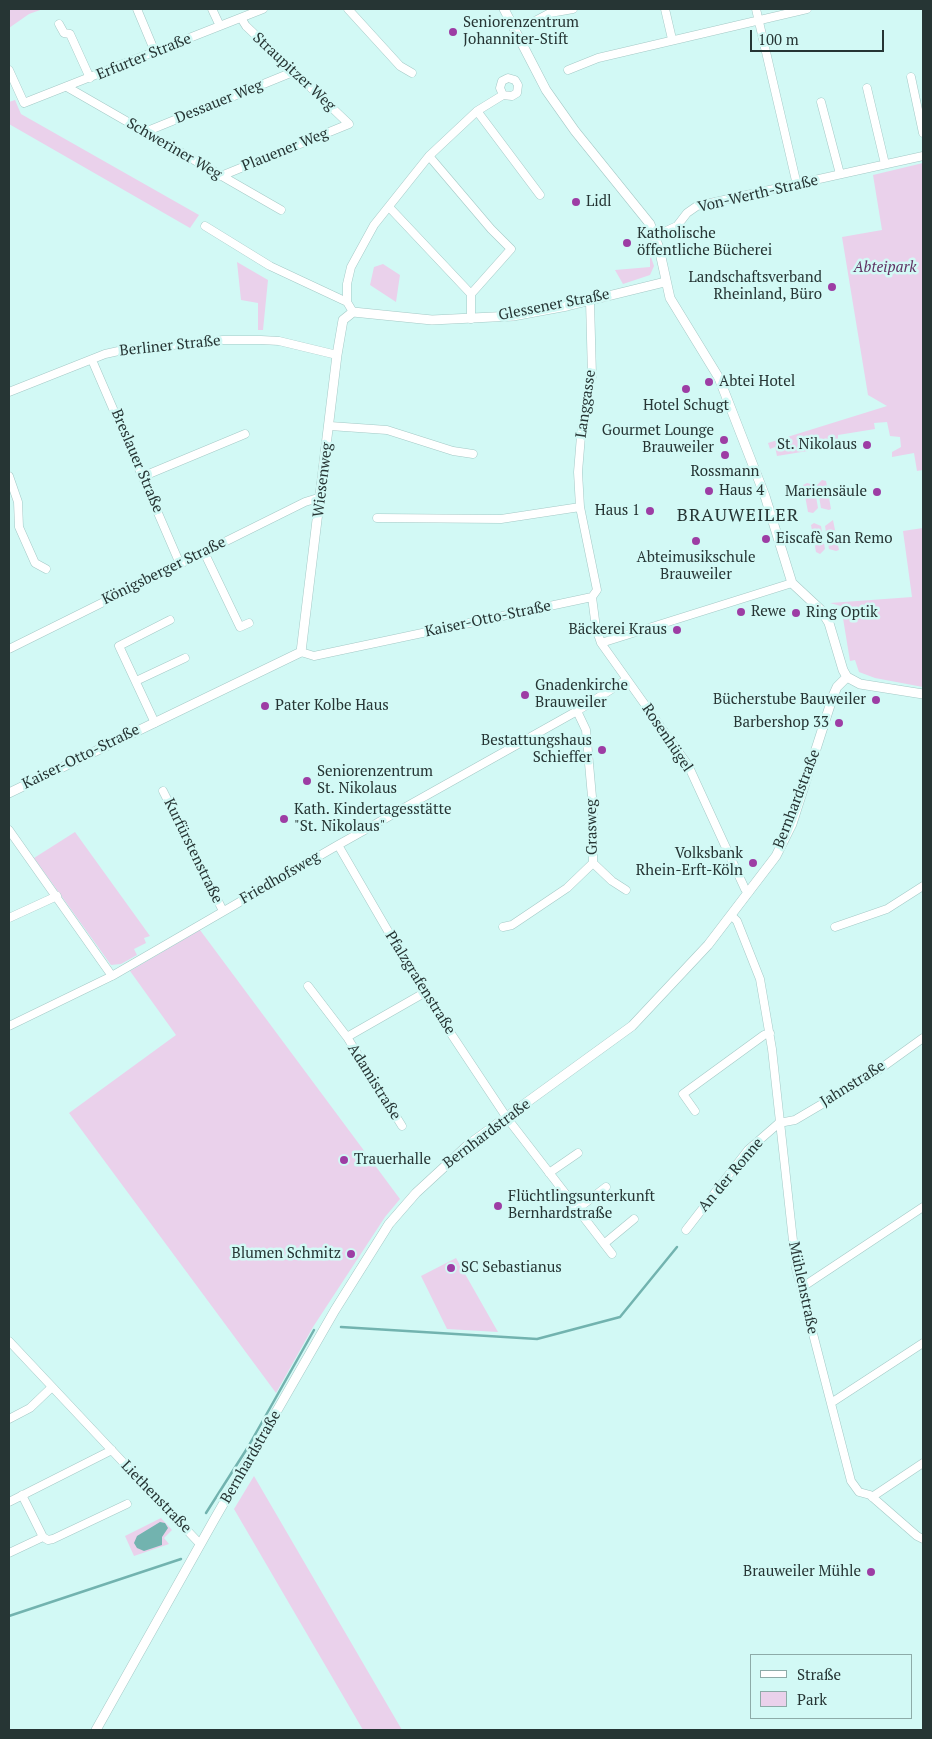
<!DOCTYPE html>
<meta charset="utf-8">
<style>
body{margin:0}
#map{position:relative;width:932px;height:1739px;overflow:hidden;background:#d2f9f5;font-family:"PT Serif",serif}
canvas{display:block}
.frame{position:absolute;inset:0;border:10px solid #263534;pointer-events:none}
.legend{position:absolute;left:750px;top:1654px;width:162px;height:65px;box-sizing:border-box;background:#d2f9f5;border:1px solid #8daba8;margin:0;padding:6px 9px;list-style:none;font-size:15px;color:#263534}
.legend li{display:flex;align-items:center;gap:10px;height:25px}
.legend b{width:25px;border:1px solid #8daba8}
.scale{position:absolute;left:750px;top:30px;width:134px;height:22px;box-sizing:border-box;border:2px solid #263534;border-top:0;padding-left:6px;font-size:15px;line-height:18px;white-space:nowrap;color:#263534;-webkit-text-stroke:4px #d2f9f5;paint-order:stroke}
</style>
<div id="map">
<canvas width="932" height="1739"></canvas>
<div class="frame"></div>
<ul class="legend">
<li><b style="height:6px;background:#fff"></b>Straße</li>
<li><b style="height:14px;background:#ead1eb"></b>Park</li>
</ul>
<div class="scale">100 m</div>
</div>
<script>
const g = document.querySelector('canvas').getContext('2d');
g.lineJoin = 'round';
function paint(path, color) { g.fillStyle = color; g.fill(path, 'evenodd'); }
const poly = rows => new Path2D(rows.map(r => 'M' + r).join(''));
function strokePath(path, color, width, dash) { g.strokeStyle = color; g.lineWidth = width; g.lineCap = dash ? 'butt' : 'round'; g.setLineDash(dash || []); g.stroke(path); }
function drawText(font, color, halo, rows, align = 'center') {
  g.font = font + ' "PT Serif",serif'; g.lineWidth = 5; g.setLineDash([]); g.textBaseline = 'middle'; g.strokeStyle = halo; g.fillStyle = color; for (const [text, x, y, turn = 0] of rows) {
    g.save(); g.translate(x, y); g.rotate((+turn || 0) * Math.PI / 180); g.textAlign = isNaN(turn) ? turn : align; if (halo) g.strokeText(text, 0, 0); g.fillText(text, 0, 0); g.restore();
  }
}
paint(poly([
 [9,9,43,9,29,14,9,28],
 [15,100,21,114,199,215,190,228,9,124,9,102],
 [923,163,923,470,917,471,914,453,892,457,892,452,901,447,900,437,890,436,887,422,874,423,875,429,838,435,838,439,832,440,833,445,825,446,826,448,777,456,775,447,770,449,768,443,887,406,868,395,842,237,882,230,873,175],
 [650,254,654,266,650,275,623,284,615,270,650,267],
 [237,262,268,280,263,330,258,330,258,303,241,300],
 [383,264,400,275,396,302,370,285,374,267],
 [822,480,826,481,831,509,829,510,821,508,817,485],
 [807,483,814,485,818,508,813,513,808,512,803,485],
 [833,520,839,550,836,551,829,549,825,526],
 [814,523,821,526,825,549,820,554,816,552,811,525],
 [923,528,923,687,875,678,859,672,855,660,850,661,841,606,830,603,912,597,903,531],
 [75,832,150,936,144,938,146,943,134,949,137,955,121,964,111,965,34,858],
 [200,930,400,1199,385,1217,313,1327,276,1393,69,1113,176,1035,130,971],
 [456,1258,498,1332,447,1329,421,1276],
 [254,1476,402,1730,363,1730,234,1509],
 [161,1518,172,1530,164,1538,169,1544,134,1556,125,1536]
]), '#ead1eb');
paint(poly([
 [160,1522,165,1523,168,1528,162,1537,162,1545,144,1551,137,1548,134,1543,137,1536]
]), '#72b3af');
strokePath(poly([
 [341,1327,537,1339,620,1317,677,1247],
 [206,1513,248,1447,314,1330],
 [9,1616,181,1559]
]), '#72b3af', 2.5);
const minor = poly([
 [137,9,155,52],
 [212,9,220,26],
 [348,9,400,66,412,73],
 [665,9,672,39],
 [756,9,797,185],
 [535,21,550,13,573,9],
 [59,24,64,33,70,34,90,78],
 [9,70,24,103,263,9],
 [568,70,598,58,807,9],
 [911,77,923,133],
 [67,87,281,210],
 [867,88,885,164],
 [821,102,840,174],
 [477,111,540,195],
 [145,132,293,72],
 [429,156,491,229,511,249,471,294],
 [221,176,349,124,246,26,241,18],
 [389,207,471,294,471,319],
 [205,226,270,266,347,302],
 [655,236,677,226,687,213,697,206,923,156],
 [590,301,592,376,581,436,578,472,580,507,597,590,592,597],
 [353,312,347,302,347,284,351,267,374,225,429,156,477,111,503,95,512,96,517,93,518,85,515,80,508,78,502,81,500,88,503,95],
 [92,360,180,564],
 [9,392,105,354,123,350,223,340,261,340,279,341,337,355],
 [330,426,387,430,453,451,473,454],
 [9,476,18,502,19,527,35,563,46,569],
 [144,476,245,434],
 [377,518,501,519,580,507],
 [204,552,240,627,249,623],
 [592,597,596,628,601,643,688,765,745,889,749,892],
 [601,643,792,583],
 [9,649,305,502,321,497],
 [301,652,314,656,592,597],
 [136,681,185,658],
 [155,723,119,646,170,620],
 [163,791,223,911],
 [9,830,112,976],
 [338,845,424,993,507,1118,612,1254],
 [593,863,612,881,626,890],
 [732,916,737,921,760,979,772,1049,796,1268,851,1481,859,1492,870,1495,917,1536,923,1539],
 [9,918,57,896],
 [503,927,512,925,567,888,593,863,593,808,586,730,577,711],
 [835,927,887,909,923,886],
 [308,986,347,1037],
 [9,1026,112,976,338,845,577,711,626,680],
 [695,1111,683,1094,764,1035,770,1033],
 [779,1123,795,1120,873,1074,923,1038],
 [402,1126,347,1037,424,993],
 [549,1173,578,1153],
 [576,1210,606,1187],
 [686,1230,748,1150,779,1123],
 [605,1243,634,1219],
 [801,1288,923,1207],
 [9,1341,200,1544],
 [831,1403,923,1343],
 [9,1419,30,1408,52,1387],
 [22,1495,43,1537],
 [872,1497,923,1463],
 [9,1502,112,1450],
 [9,1553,43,1537,48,1540,53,1539,127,1504]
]);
const tertiary = poly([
 [504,9,546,90,575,131,650,224,659,248,670,298,719,378,765,496,792,583,821,610,829,623,843,670,847,677,860,684,923,694],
 [9,793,301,652,337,355,343,320,353,312,432,320,513,316,567,306,665,282],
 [96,1730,214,1520,335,1310,389,1224,416,1193,468,1145,632,1026,708,945,776,856,792,824,833,696,837,687,847,677]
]);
strokePath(minor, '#a4c9c6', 9);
strokePath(tertiary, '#a4c9c6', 10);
strokePath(minor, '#fff', 8);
strokePath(tertiary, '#fff', 9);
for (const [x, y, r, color] of [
 [453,32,5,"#9d3da4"],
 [576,202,5,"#9d3da4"],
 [627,243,5,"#9d3da4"],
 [832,287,5,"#9d3da4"],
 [709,382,5,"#9d3da4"],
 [686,389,5,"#9d3da4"],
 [724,440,5,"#9d3da4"],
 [867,445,5,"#9d3da4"],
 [725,455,5,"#9d3da4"],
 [709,491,5,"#9d3da4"],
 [877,492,5,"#9d3da4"],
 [650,511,5,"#9d3da4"],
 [766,539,5,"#9d3da4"],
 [696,541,5,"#9d3da4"],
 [741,612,5,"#9d3da4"],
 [796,613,5,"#9d3da4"],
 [677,630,5,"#9d3da4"],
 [525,695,5,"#9d3da4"],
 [876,700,5,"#9d3da4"],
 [265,706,5,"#9d3da4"],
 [839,723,5,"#9d3da4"],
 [602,750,5,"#9d3da4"],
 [307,781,5,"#9d3da4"],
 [284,819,5,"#9d3da4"],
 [753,863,5,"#9d3da4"],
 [344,1160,5,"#9d3da4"],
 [498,1206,5,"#9d3da4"],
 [351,1254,5,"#9d3da4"],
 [451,1268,5,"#9d3da4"],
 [871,1572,5,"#9d3da4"]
]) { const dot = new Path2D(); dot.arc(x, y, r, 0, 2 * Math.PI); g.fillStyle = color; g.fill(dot); strokePath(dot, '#d2f9f5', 2); }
drawText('15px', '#263534', '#d2f9f5', [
 ["Seniorenzentrum",463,23],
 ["Johanniter-Stift",463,40],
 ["Lidl",586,202],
 ["Katholische",637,234],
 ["öffentliche Bücherei",637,251],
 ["Landschaftsverband",822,278,"right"],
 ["Rheinland, Büro",822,295,"right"],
 ["Abtei Hotel",719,382],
 ["Hotel Schugt",686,406,"center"],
 ["Gourmet Lounge",714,431,"right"],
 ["Brauweiler",714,448,"right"],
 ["St. Nikolaus",857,445,"right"],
 ["Rossmann",725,472,"center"],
 ["Haus 4",719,491],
 ["Mariensäule",867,492,"right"],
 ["Haus 1",640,511,"right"],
 ["Eiscafè San Remo",776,539],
 ["Abteimusikschule",696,558,"center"],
 ["Brauweiler",696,575,"center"],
 ["Rewe",751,612],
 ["Ring Optik",806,613],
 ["Bäckerei Kraus",667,630,"right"],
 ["Gnadenkirche",535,686],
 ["Brauweiler",535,703],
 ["Bücherstube Bauweiler",866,700,"right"],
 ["Pater Kolbe Haus",275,706],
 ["Barbershop 33",829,723,"right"],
 ["Bestattungshaus",592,741,"right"],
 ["Schieffer",592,758,"right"],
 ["Seniorenzentrum",317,772],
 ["St. Nikolaus",317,789],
 ["Kath. Kindertagesstätte",294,810],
 ["\"St. Nikolaus\"",294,827],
 ["Volksbank",743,854,"right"],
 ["Rhein-Erft-Köln",743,871,"right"],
 ["Trauerhalle",354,1160],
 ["Flüchtlingsunterkunft",508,1197],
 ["Bernhardstraße",508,1214],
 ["Blumen Schmitz",341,1254,"right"],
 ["SC Sebastianus",461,1268],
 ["Brauweiler Mühle",861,1572,"right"]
], 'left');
drawText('15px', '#263534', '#d2f9f5', [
 ["Erfurter Straße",144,57,-22],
 ["Straupitzer Weg",294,72,43],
 ["Dessauer Weg",219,102,-22],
 ["Schweriner Weg",174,149,30],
 ["Plauener Weg",285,150,-22],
 ["Von-Werth-Straße",758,194,-13],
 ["Glessener Straße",554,305,-11],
 ["Berliner Straße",170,346,-6],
 ["Langgasse",586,404,-82],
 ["Breslauer Straße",137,461,67],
 ["Wiesenweg",323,480,-83],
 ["Königsberger Straße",164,571,-26],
 ["Kaiser-Otto-Straße",488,619,-12],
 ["Rosenhügel",667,738,56],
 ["Kaiser-Otto-Straße",81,757,-26],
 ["Bernhardstraße",797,799,-69],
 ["Grasweg",592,827,-91],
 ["Kurfürstenstraße",193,851,64],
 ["Friedhofsweg",280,878,-30],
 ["Pfalzgrafenstraße",420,983,58],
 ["Adamistraße",374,1082,58],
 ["Jahnstraße",853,1084,-32],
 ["Bernhardstraße",487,1134,-37],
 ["An der Ronne",731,1175,-50],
 ["Mühlenstraße",803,1288,78],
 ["Bernhardstraße",251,1457,-60],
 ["Liethenstraße",156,1497,46]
]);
drawText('italic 15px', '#603263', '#d2f9f5', [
 ["Abteipark",885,268]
]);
g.letterSpacing = '1px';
drawText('18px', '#263534', '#d2f9f5', [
 ["BRAUWEILER",738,516]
]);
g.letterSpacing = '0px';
</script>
